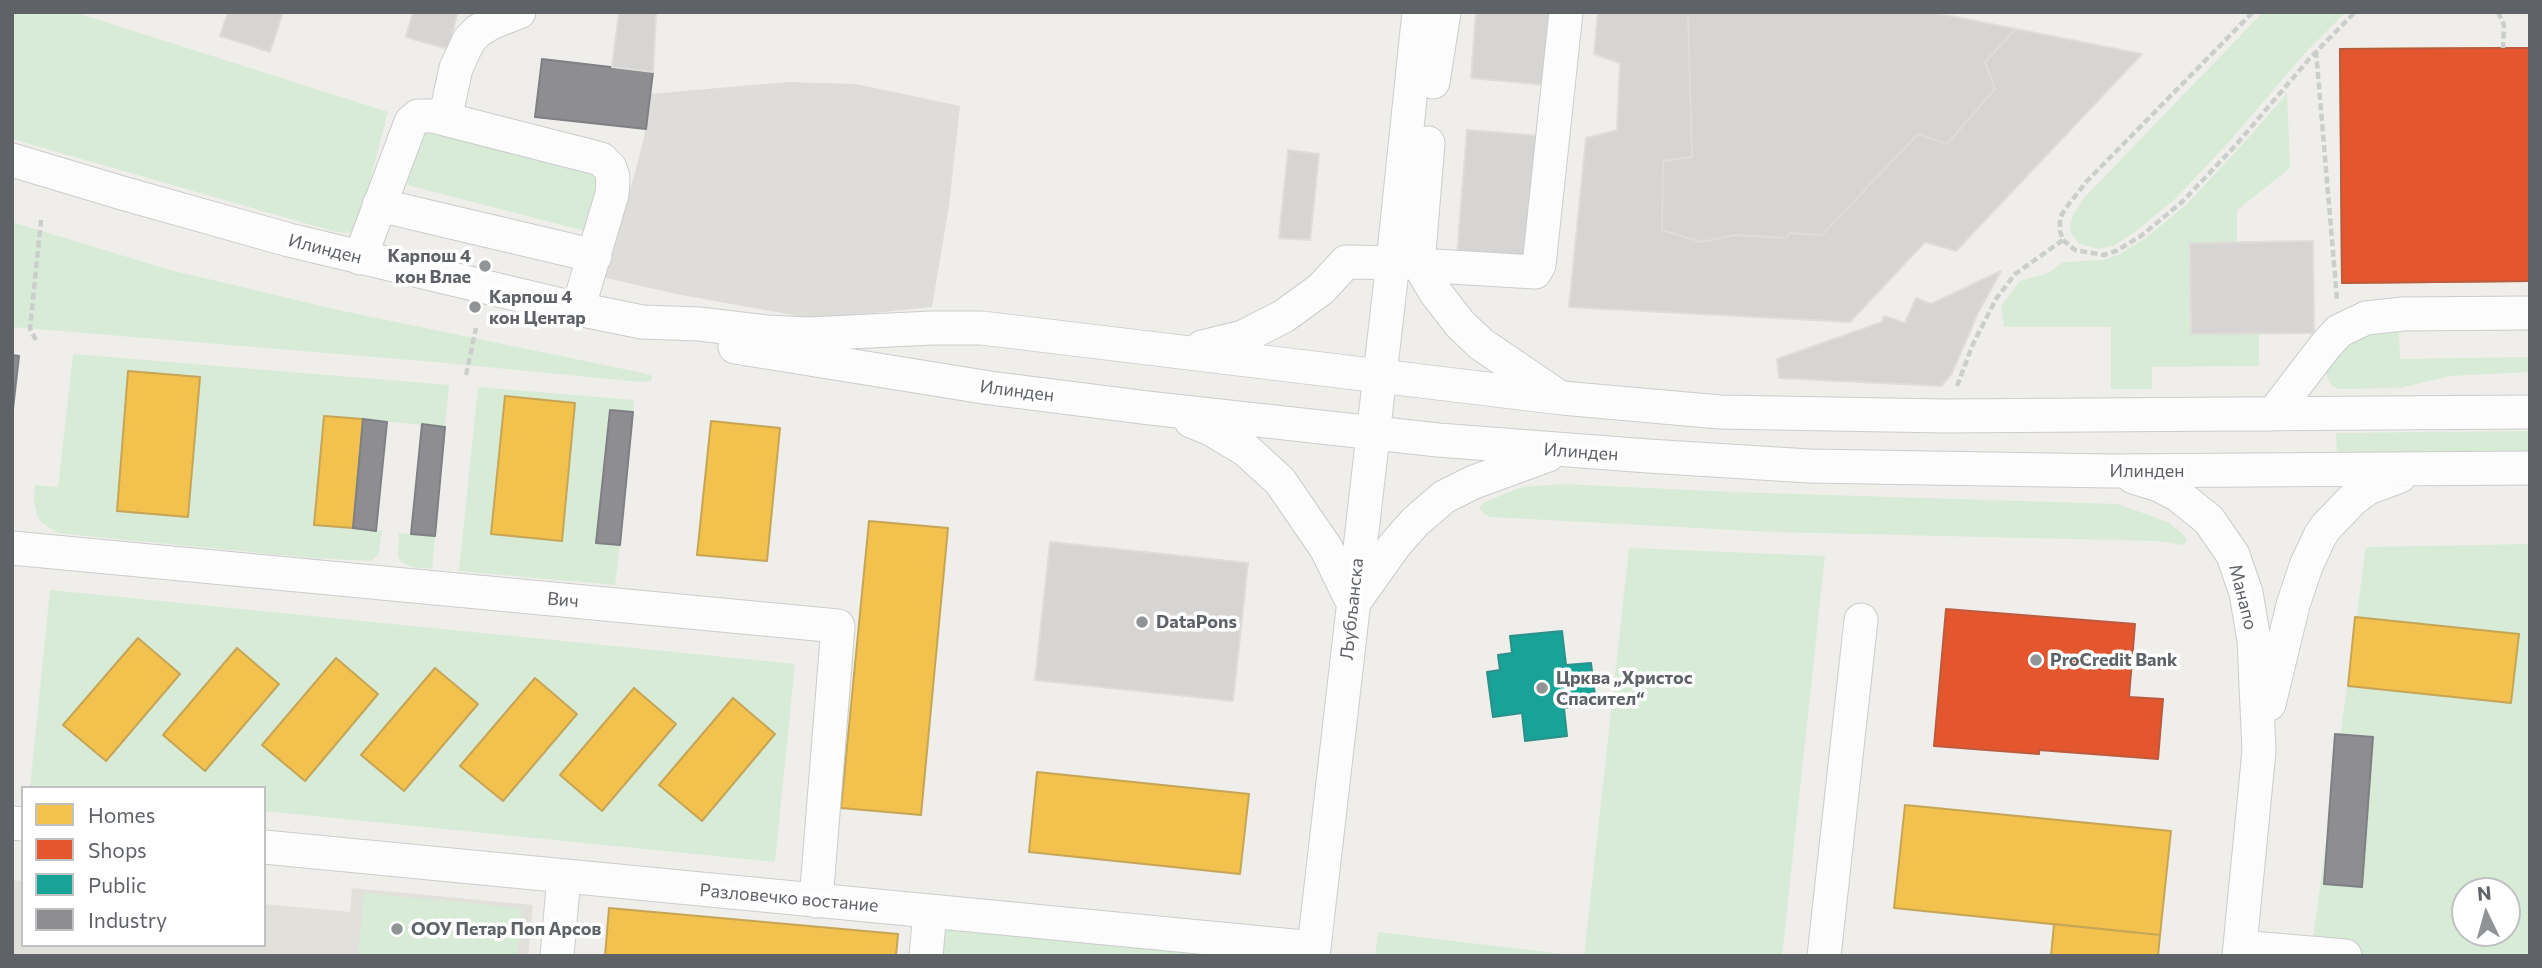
<!DOCTYPE html>
<meta charset="utf-8">
<style>
body{margin:0}
#map{position:relative;width:2542px;height:968px;overflow:hidden;background:#efeeea;font-family:Commissioner,sans-serif}
canvas{display:block}
.frame{position:absolute;inset:0;border:14px solid #5f6368;pointer-events:none}
.legend{position:absolute;left:21px;top:786px;width:245px;height:161px;box-sizing:border-box;background:#fff;border:2px solid #bfc1c3;margin:0;padding:9px 12px;list-style:none;font-size:21px;color:#5f6368}
.legend li{display:flex;align-items:center;gap:14px;height:35px}
.legend b{width:35px;border:2px solid #bfc1c3}
.north{position:absolute;left:2451px;top:877px;width:70px;height:70px;box-sizing:border-box;background:#fff;border:2px solid #bfc1c3;border-radius:50%;rotate:355deg;font-size:19px;font-weight:700;line-height:28px;text-align:center;color:#5f6368}
.north::after{content:'';display:block;margin:auto;width:24px;height:32px;background:#919496;clip-path:polygon(50% 0,100% 100%,50% 72%,0 100%)}
</style>
<div id="map">
<canvas width="2542" height="968"></canvas>
<div class="frame"></div>
<ul class="legend">
<li><b style="height:19px;background:#f2c14e"></b>Homes</li>
<li><b style="height:19px;background:#e4572e"></b>Shops</li>
<li><b style="height:19px;background:#17a398"></b>Public</li>
<li><b style="height:19px;background:#8d8d92"></b>Industry</li>
</ul>
<div class="north">N</div>
</div>
<script>
const g = document.querySelector('canvas').getContext('2d');
g.lineJoin = 'round';
function paint(path, color) { g.fillStyle = color; g.fill(path, 'evenodd'); }
const poly = rows => new Path2D(rows.map(r => 'M' + r).join(''));
function strokePath(path, color, width, dash) { g.strokeStyle = color; g.lineWidth = width; g.lineCap = dash ? 'butt' : 'round'; g.setLineDash(dash || []); g.stroke(path); }
function drawText(font, color, halo, rows, align = 'center') {
  g.font = font + ' Commissioner,sans-serif'; g.lineWidth = 7; g.setLineDash([]); g.textBaseline = 'middle'; g.strokeStyle = halo; g.fillStyle = color; for (const [text, x, y, turn = 0] of rows) {
    g.save(); g.translate(x, y); g.rotate((+turn || 0) * Math.PI / 180); g.textAlign = isNaN(turn) ? turn : align; if (halo) g.strokeText(text, 0, 0); g.fillText(text, 0, 0); g.restore();
  }
}
paint(poly([
 [787,82,856,84,960,106,949,206,932,307,815,319,676,294,602,277,635,173,646,129,650,94]
]), '#dfddda');
paint(poly([
 [12,880,23,881,23,945,264,945,264,904,350,912,352,888,533,905,528,956,12,956]
]), '#e2e0da');
paint(poly([
 [12,12,74,12,388,112,360,219,356,229,348,233,336,232,12,139],
 [2263,12,2346,12,2305,53,2229,142,2176,198,2135,232,2113,246,2098,249,2080,244,2072,235,2070,226,2073,216,2083,199],
 [2287,93,2290,168,2237,210,2237,242,2190,243,2259,333,2259,366,2152,367,2152,389,2111,389,2111,327,2004,327,2001,306,2020,281,2049,273,2063,262,2104,260,2118,255,2144,239,2186,205,2251,135],
 [424,122,605,175,589,232,407,185],
 [12,222,170,270,242,287,338,310,643,373,652,376,651,381,640,382,435,362,12,327],
 [2399,331,2400,359,2530,357,2530,372,2449,376,2400,388,2339,389,2331,385,2327,378,2327,367,2355,337,2363,333],
 [73,354,449,385,445,427,324,416,314,524,382,531,378,555,371,561,313,558,66,534,56,532,41,522,37,516,34,502,35,485,58,487],
 [478,387,634,400,633,412,610,410,597,543,620,545,615,585,459,571],
 [505,397,575,404,561,541,491,534],
 [2530,431,2530,452,2337,455,2336,433],
 [1564,484,1733,492,2118,504,2168,522,2184,535,2187,541,2183,545,2156,541,1772,532,1490,517,1480,510,1480,506,1485,502,1522,487],
 [399,533,435,536,432,569,413,567,401,562,398,556],
 [2530,544,2530,956,2345,956,2311,953,2366,547],
 [2465,891,2507,891,2507,933,2465,933],
 [1629,548,1825,556,1782,956,1584,956],
 [50,590,795,664,775,862,264,811,264,788,30,788],
 [364,893,521,908,517,956,358,956],
 [930,911,1274,956,926,956],
 [1378,932,1580,956,1375,956]
]), '#d8ebd6');
const homes = poly([
 [2503,48,2530,48,2530,281,2342,283,2340,49,2503,48],
 [2487,100,2487,118,2511,118,2512,230,2424,231,2423,205,2397,206,2397,184,2446,183,2446,160,2430,160,2429,101,2487,100],
 [128,371,200,377,188,517,117,511,128,371],
 [505,396,575,403,562,541,491,534,505,396],
 [324,416,363,419,353,528,314,525,324,416],
 [711,421,780,428,767,561,697,555,711,421],
 [869,521,948,528,921,815,841,808,869,521],
 [2355,617,2519,634,2511,703,2348,686,2355,617],
 [138,638,180,674,106,761,63,725,138,638],
 [237,648,279,684,205,771,163,735,237,648],
 [336,658,378,694,305,781,262,745,336,658],
 [435,668,478,704,404,791,361,755,435,668],
 [535,678,577,714,503,801,460,766,535,678],
 [634,688,676,724,602,811,560,775,634,688],
 [733,698,775,734,702,821,659,785,733,698],
 [1037,772,1249,794,1240,874,1029,852,1037,772],
 [1905,805,2171,831,2160,935,1894,908,1905,805],
 [609,908,898,934,896,956,605,956,609,908],
 [2054,924,2160,935,2158,956,2051,956,2054,924]
]);
paint(homes, '#f2c14e');
strokePath(homes, '#c6a556', 2);
const shops = poly([
 [2503,48,2530,48,2530,281,2342,283,2340,49,2503,48],
 [1946,609,2135,624,2129,697,2163,699,2158,759,2039,750,2039,754,1934,746,1946,609]
]);
paint(shops, '#e4572e');
strokePath(shops, '#bc5b3f', 2);
const public = poly([
 [1562,631,1566,665,1591,663,1596,704,1564,708,1567,736,1525,741,1522,713,1493,717,1487,672,1500,670,1498,655,1512,653,1510,636,1562,631]
]);
paint(public, '#17a398');
strokePath(public, '#2d908a', 2);
const industry = poly([
 [542,59,653,72,646,129,535,117,542,59],
 [12,355,19,356,12,418,12,355],
 [610,410,633,412,620,545,596,543,610,410],
 [363,419,387,422,376,531,353,528,363,419],
 [422,424,445,427,435,536,411,534,422,424],
 [2335,734,2373,737,2362,887,2324,884,2335,734]
]);
paint(industry, '#8d8d92');
strokePath(industry, '#7f8085', 2);
const building = poly([
 [228,12,283,12,270,52,220,36,228,12],
 [413,12,458,12,448,49,406,37,413,12],
 [619,12,656,12,653,72,612,67,619,12],
 [1476,12,1552,12,1546,85,1471,78,1476,12],
 [1598,12,1688,12,1692,157,1663,161,1662,230,1701,242,1735,235,1786,238,1789,233,1822,235,1918,134,1947,144,1995,89,1985,62,2016,29,2142,54,1956,251,1925,242,1850,322,1569,307,1586,138,1617,130,1620,63,1594,54,1598,12],
 [1688,12,1931,12,2016,29,1985,62,1995,89,1947,144,1918,134,1822,235,1789,233,1786,238,1735,235,1701,242,1662,230,1663,161,1692,157,1688,12],
 [1467,130,1542,136,1532,260,1457,254,1467,130],
 [1288,150,1319,154,1310,240,1279,238,1288,150],
 [2313,241,2314,333,2191,334,2190,243,2313,241],
 [2001,271,1978,313,1951,375,1941,386,1779,378,1777,359,1882,322,1884,316,1905,323,1916,298,1931,304,2001,271],
 [1050,542,1248,563,1233,701,1035,680,1050,542]
]);
paint(building, '#d6d5d3');
strokePath(building, '#deddd9', 2);
const minor = poly([
 [1433,82,1444,12],
 [445,119,456,68,469,40,478,31,491,23,519,12],
 [1428,143,1418,265,1535,272,1539,265,1566,12],
 [12,160,122,193,289,240,578,309,642,322,699,324,766,332,809,334,932,328,982,328,1562,398,1720,412,1945,416,2530,412],
 [379,205,595,256],
 [360,258,411,122,418,116,433,116,601,159,610,168,613,177,612,194,578,309],
 [735,347,990,388,1149,408,1438,440,1648,456,1809,466,2111,471,2530,468],
 [1202,347,1243,337,1284,316,1321,289,1346,262,1414,263,1421,268,1436,293,1460,324,1481,344,1556,395],
 [2273,414,2326,345,2339,331,2366,318,2403,314,2530,313],
 [1191,421,1211,429,1246,450,1280,481,1326,548,1353,603],
 [2133,477,2159,485,2178,495,2209,520,2233,555,2246,593,2254,640,2259,751,2239,956],
 [12,548,838,626,816,901],
 [1357,598,1394,546,1415,522,1444,497,1474,482,1548,455],
 [2269,704,2293,605,2306,566,2320,536,2326,527,2353,499,2368,488,2400,476],
 [12,823,23,824],
 [264,847,1314,948],
 [2240,947,2345,956],
 [557,956,564,876],
 [926,956,930,911],
 [1313,956,1393,262,1419,12],
 [1824,956,1861,620]
]);
strokePath(minor, '#cbcccc', 35);
strokePath(poly([
 [2498,12,2504,25,2503,48],
 [2316,51,2337,299],
 [2063,240,2075,250,2104,255,2116,251,2141,236,2183,201,2235,146,2310,58,2355,12],
 [36,340,30,329,41,220],
 [466,375,476,328],
 [1957,386,1973,344,1996,299,2015,274,2063,240,2060,231,2060,218,2065,209,2087,181,2253,12]
]), '#cacfcc', 4.5, [7, 3.5]);
strokePath(minor, '#fdfcfc', 33);
for (const [x, y, r, color] of [
 [485,266,7,"#919496"],
 [475,307,7,"#919496"],
 [1142,622,7,"#919496"],
 [2036,660,7,"#919496"],
 [1542,688,7,"#919496"],
 [397,929,7,"#919496"]
]) { const dot = new Path2D(); dot.arc(x, y, r, 0, 2 * Math.PI); g.fillStyle = color; g.fill(dot); strokePath(dot, '#fff', 2.5); }
drawText('18px', '#5f6368', '#fff', [
 ["Илинден",325,249,14],
 ["Илинден",1017,391,7],
 ["Илинден",1581,452,4],
 ["Илинден",2147,471],
 ["Манапо",2243,597,76],
 ["Вич",563,600,5],
 ["Љубљанска",1352,609,-84],
 ["Разловечко востание",789,898,5]
]);
drawText('bold 18px', '#5f6368', '#fff', [
 ["Карпош 4",471,256,"right"],
 ["кон Влае",471,277,"right"],
 ["Карпош 4",489,297],
 ["кон Центар",489,318],
 ["DataPons",1156,622],
 ["ProCredit Bank",2050,660],
 ["Црква „Христос",1556,678],
 ["Спасител“",1556,699],
 ["ООУ Петар Поп Арсов",411,929]
], 'left');
</script>
